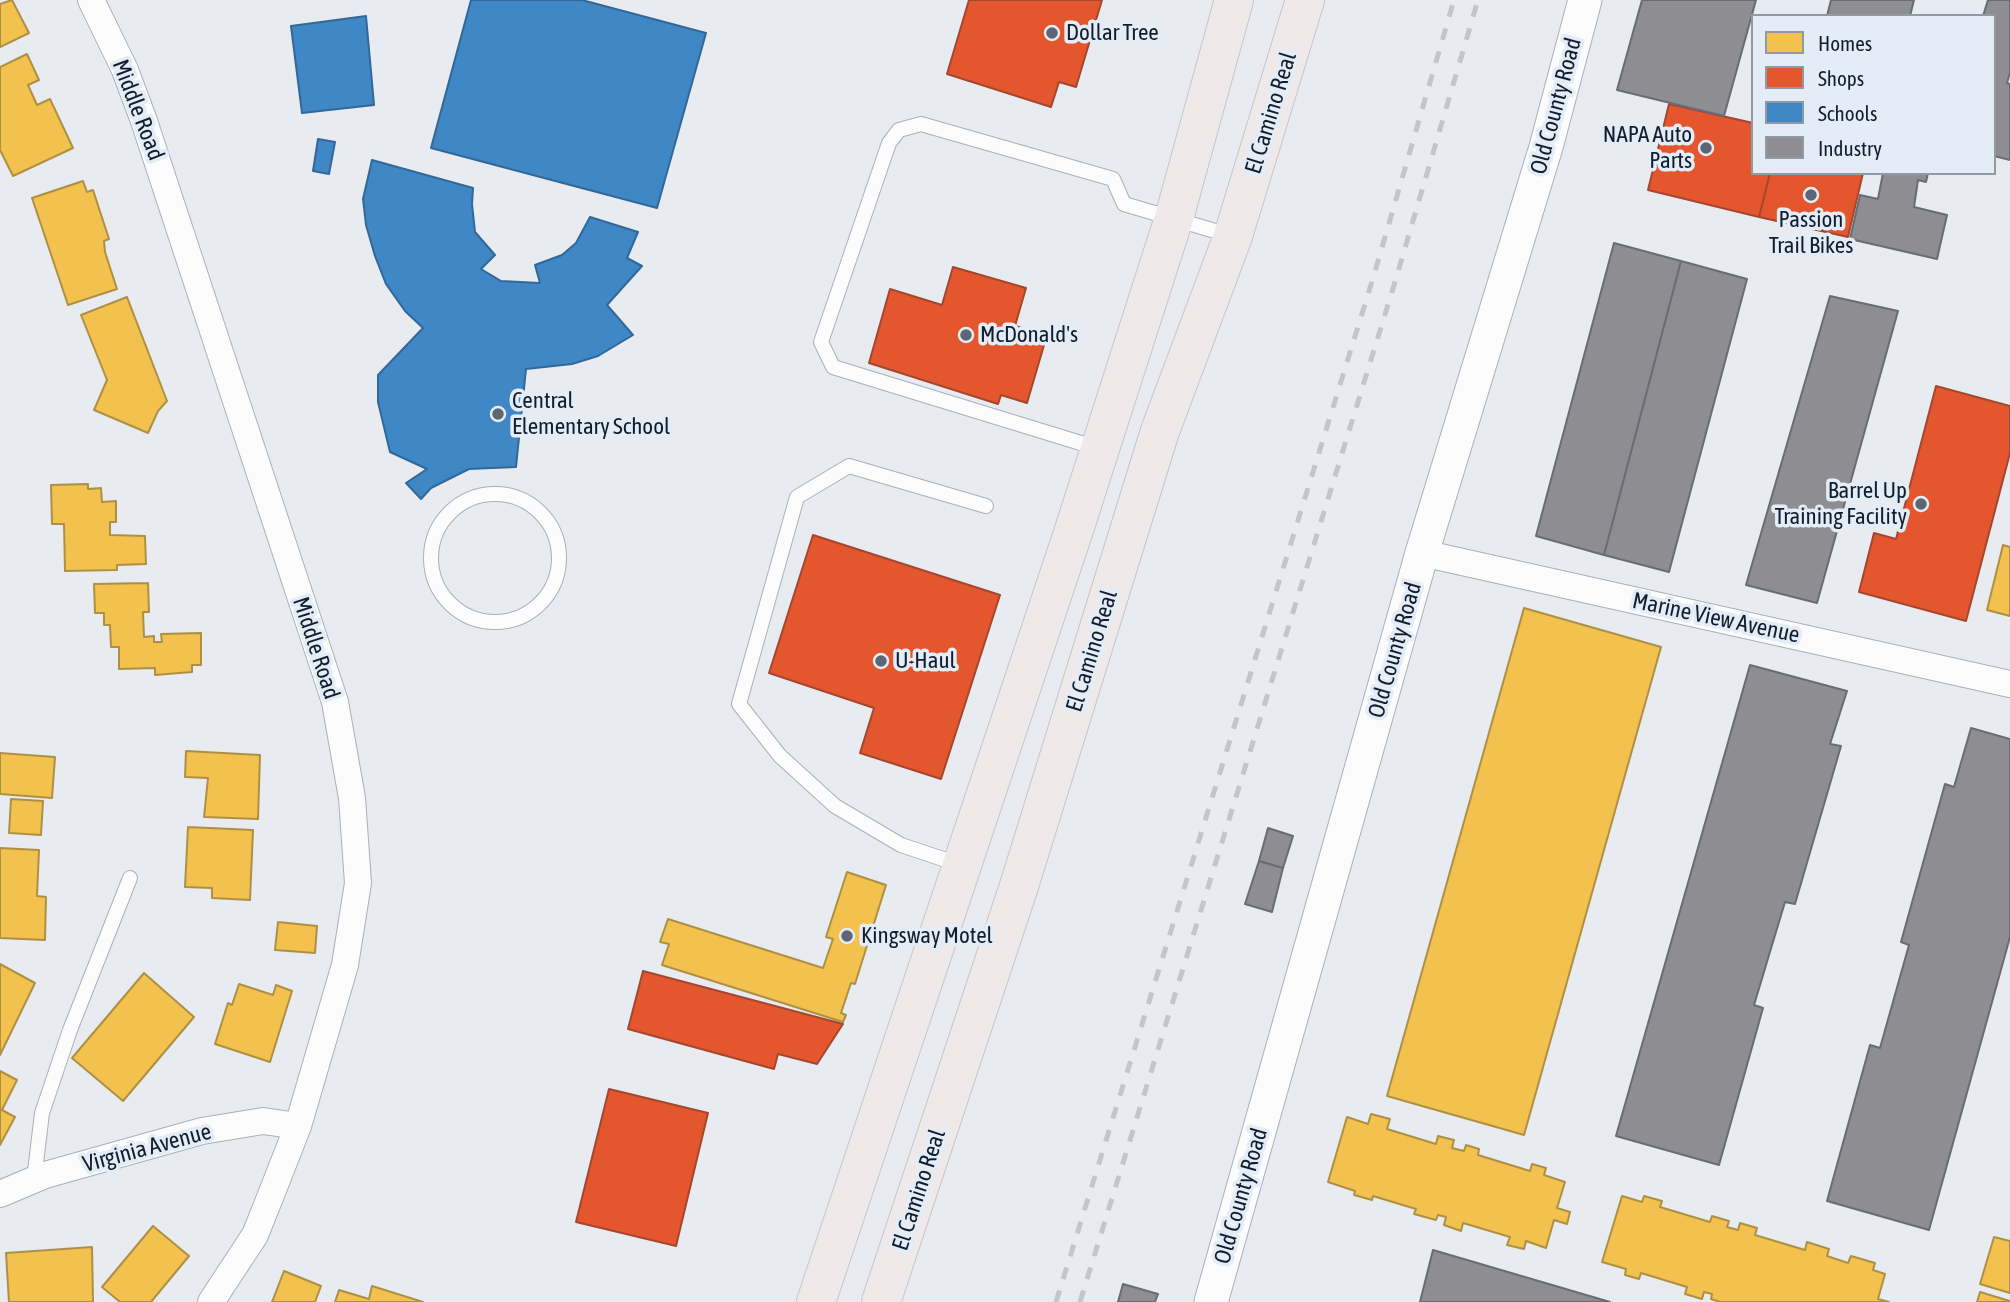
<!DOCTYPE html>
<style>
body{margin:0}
#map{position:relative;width:2010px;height:1302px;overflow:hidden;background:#e8ecf1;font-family:"Asap Condensed",sans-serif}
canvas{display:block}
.legend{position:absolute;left:1751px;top:14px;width:245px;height:161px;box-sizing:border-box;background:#e4ecf5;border:2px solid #909aa6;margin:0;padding:9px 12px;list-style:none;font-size:21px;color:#111e30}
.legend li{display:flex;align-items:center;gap:14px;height:35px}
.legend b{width:35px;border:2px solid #909aa6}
</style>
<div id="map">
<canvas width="2010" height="1302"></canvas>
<ul class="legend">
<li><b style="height:19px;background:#f2c14e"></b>Homes</li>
<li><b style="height:19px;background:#e4572e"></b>Shops</li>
<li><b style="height:19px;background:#3f88c5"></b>Schools</li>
<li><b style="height:19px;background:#8d8d92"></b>Industry</li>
</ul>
</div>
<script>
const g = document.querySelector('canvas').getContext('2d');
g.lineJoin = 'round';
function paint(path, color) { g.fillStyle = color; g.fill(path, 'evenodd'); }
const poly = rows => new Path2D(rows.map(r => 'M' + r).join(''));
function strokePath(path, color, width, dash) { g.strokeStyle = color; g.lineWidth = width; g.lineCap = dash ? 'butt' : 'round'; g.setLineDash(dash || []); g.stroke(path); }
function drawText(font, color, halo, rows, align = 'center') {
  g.font = font + ' "Asap Condensed",sans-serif'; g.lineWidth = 7; g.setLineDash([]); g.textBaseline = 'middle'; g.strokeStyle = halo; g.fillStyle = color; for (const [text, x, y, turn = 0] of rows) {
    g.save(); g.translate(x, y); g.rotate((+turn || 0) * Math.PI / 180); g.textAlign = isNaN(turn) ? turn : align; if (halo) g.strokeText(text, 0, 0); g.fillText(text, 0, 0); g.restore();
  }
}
const homes = poly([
 [12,0,29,33,0,47,0,4,12,0],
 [27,54,39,80,28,85,37,105,50,99,73,148,13,176,0,150,0,67,27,54],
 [83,181,87,192,93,190,109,239,104,241,105,252,117,289,68,305,32,198,83,181],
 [127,297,167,401,158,411,148,433,94,410,107,380,81,315,127,297],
 [88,484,88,489,101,488,102,502,116,501,116,522,110,522,110,535,145,536,146,564,117,565,117,570,65,571,64,524,52,524,51,485,88,484],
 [2003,545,2010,547,2010,616,1987,610,2003,545],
 [148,583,149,612,143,612,144,637,154,636,154,642,162,642,161,634,201,633,201,665,192,665,192,672,155,675,155,668,119,669,119,647,111,647,110,625,104,625,104,613,95,613,94,584,148,583],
 [1524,608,1661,647,1524,1135,1387,1096,1524,608],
 [186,751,260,755,258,819,204,817,208,778,185,777,186,751],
 [0,753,55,757,52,798,0,794,0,753],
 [11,799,43,801,41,835,9,833,11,799],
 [188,827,253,830,250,900,212,898,212,888,185,887,188,827],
 [0,848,39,850,37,896,46,897,45,940,0,938,0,848],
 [847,872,886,885,855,984,851,983,841,1013,846,1015,843,1022,662,965,669,944,660,942,668,919,823,968,833,939,826,937,847,872],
 [278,922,317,926,315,953,275,950,278,922],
 [0,964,35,983,0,1055,0,964],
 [144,973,194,1017,123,1101,72,1058,144,973],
 [239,984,273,995,276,985,292,991,270,1062,215,1044,228,1003,232,1005,239,984],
 [0,1071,17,1080,2,1110,15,1117,0,1145,0,1071],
 [1371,1114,1390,1119,1387,1129,1436,1144,1438,1136,1454,1140,1452,1148,1464,1151,1466,1145,1479,1149,1478,1155,1530,1171,1532,1164,1546,1168,1544,1175,1565,1182,1557,1208,1570,1212,1567,1224,1554,1220,1546,1248,1526,1241,1524,1249,1507,1245,1510,1237,1463,1223,1461,1231,1444,1225,1446,1217,1438,1215,1436,1220,1414,1214,1416,1209,1373,1196,1372,1200,1354,1195,1355,1191,1328,1182,1347,1117,1368,1124,1371,1114],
 [1622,1196,1642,1202,1644,1196,1662,1201,1660,1207,1710,1222,1712,1216,1729,1221,1727,1227,1738,1230,1740,1223,1757,1228,1755,1235,1805,1250,1807,1242,1829,1249,1827,1256,1848,1263,1851,1256,1875,1263,1873,1270,1885,1274,1878,1299,1889,1302,1720,1302,1711,1299,1712,1294,1704,1292,1702,1299,1685,1294,1687,1287,1641,1273,1639,1279,1625,1275,1626,1269,1602,1262,1622,1196],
 [153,1226,189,1256,151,1302,120,1302,102,1287,153,1226],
 [1994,1237,2010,1241,2010,1293,1980,1284,1994,1237],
 [92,1247,93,1302,9,1302,6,1253,92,1247],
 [284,1271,321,1286,315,1302,272,1302,284,1271],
 [372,1286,423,1302,335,1302,339,1290,369,1299,372,1286],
 [1980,1292,2010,1301,2010,1302,1977,1302,1980,1292]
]);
paint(homes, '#f2c14e');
strokePath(homes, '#ae9045', 2);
const shops = poly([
 [969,0,1102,0,1076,87,1059,82,1051,107,947,74,969,0],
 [1669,104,1753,123,1753,173,1770,173,1759,217,1648,190,1669,104],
 [1770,173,1863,173,1848,237,1759,217,1770,173],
 [953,267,1026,288,1015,326,1047,335,1027,403,1001,395,998,404,869,363,890,289,942,305,953,267],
 [1936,386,2010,406,2010,453,1966,621,1859,592,1874,533,1896,539,1936,386],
 [813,535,1000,595,941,779,860,753,874,708,769,673,813,535],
 [643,971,843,1024,817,1064,778,1054,774,1069,628,1029,643,971],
 [609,1089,708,1113,676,1246,576,1222,609,1089]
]);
paint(shops, '#e4572e');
strokePath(shops, '#a5462f', 2);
const schools = poly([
 [471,0,582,0,706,33,657,208,431,148,471,0],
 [366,16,374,105,302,113,291,26,366,16],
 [318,139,335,142,329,174,313,171,318,139],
 [372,160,473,188,472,204,475,232,495,255,481,269,501,281,540,283,535,265,562,255,576,243,590,217,638,232,627,258,642,266,607,305,633,335,598,356,572,364,526,369,516,467,469,469,431,488,421,499,406,483,427,469,390,452,378,402,378,375,423,328,405,311,386,284,375,256,366,225,363,199,372,160]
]);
paint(schools, '#3f88c5');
strokePath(schools, '#316898', 2);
const industry = poly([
 [1642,0,1756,0,1724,116,1617,90,1642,0],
 [1831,0,1914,0,1910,16,1827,16,1831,0],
 [1988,0,2010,0,2010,73,2007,83,2010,84,2010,160,1994,156,1994,16,1983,16,1988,0],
 [1883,173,1928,173,1926,182,1918,180,1914,207,1947,215,1937,259,1850,239,1860,195,1878,199,1883,173],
 [1614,243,1681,261,1604,555,1536,536,1614,243],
 [1681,261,1747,279,1669,572,1604,555,1681,261],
 [1830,296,1898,311,1817,603,1746,585,1830,296],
 [1750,665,1847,691,1830,744,1841,746,1795,904,1785,902,1754,1005,1763,1008,1719,1165,1616,1136,1750,665],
 [1971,728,2010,739,2010,937,1929,1230,1827,1201,1870,1045,1880,1048,1909,945,1901,942,1945,784,1954,787,1971,728],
 [1268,828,1293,836,1283,868,1259,861,1268,828],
 [1259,861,1283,868,1272,912,1245,904,1259,861],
 [1433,1250,1610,1302,1420,1302,1433,1250],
 [1123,1284,1158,1294,1155,1302,1118,1302,1123,1284]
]);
paint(industry, '#8d8d92');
strokePath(industry, '#686c75', 2);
const service = poly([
 [1097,448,833,367,821,342,889,143,899,130,921,124,1113,179,1124,204,1232,236],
 '431 558a64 64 0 1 1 128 0a64 64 0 1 1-128 0Z',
 [961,865,901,845,835,806,780,756,739,704,797,497,849,466,986,506],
 [34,1180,42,1113,70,1030,130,878]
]);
const minor = poly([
 [91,0,125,70,144,121,335,702,352,798,358,883,345,965,298,1126,271,1195,255,1235,211,1302],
 [1422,553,2010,684],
 [0,1194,45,1175,202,1131,263,1121,298,1126]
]);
const tertiary = poly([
 [1211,1302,1422,553,1546,147,1585,0]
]);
const primary = poly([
 [816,1302,1073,533,1174,218,1234,0],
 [881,1302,1019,886,1160,431,1233,236,1305,0]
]);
strokePath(service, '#a8b0bb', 16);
strokePath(minor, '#a8b0bb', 28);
strokePath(tertiary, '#a8b0bb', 35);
strokePath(primary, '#c3c6cd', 40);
strokePath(service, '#fcfcfd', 14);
strokePath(minor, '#fcfcfd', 26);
strokePath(tertiary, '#fcfcfd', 33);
strokePath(primary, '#f0e9ea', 38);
strokePath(poly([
 [1056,1302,1374,275,1454,0],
 [1080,1302,1395,282,1478,0]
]), '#c3c5c7', 5, [12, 12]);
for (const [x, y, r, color] of [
 [1052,33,7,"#5c6674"],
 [1706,148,7,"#5c6674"],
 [1811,195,7,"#5c6674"],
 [966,335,7,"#5c6674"],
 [498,414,7,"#5c6674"],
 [1921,504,7,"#5c6674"],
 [881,661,7,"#5c6674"],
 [847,936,7,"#5c6674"]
]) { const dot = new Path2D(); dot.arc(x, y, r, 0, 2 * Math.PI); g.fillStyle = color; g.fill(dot); strokePath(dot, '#e4ecf5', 2.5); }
drawText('23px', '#111e30', '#e4ecf5', [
 ["Dollar Tree",1066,33],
 ["NAPA Auto",1692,135,"right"],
 ["Parts",1692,161,"right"],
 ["Passion",1811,220,"center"],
 ["Trail Bikes",1811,246,"center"],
 ["McDonald's",980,335],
 ["Central",512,401],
 ["Elementary School",512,427],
 ["Barrel Up",1907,491,"right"],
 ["Training Facility",1907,517,"right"],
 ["U-Haul",895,661],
 ["Kingsway Motel",861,936]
], 'left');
drawText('23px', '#111e30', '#e4ecf5', [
 ["Old County Road",1556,106,-75],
 ["Middle Road",138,110,69],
 ["El Camino Real",1271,113,-73],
 ["Marine View Avenue",1716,618,12],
 ["Middle Road",316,648,72],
 ["Old County Road",1395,650,-74],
 ["El Camino Real",1092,651,-73],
 ["Virginia Avenue",147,1148,-15],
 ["El Camino Real",919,1190,-72],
 ["Old County Road",1241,1196,-74]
]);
</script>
